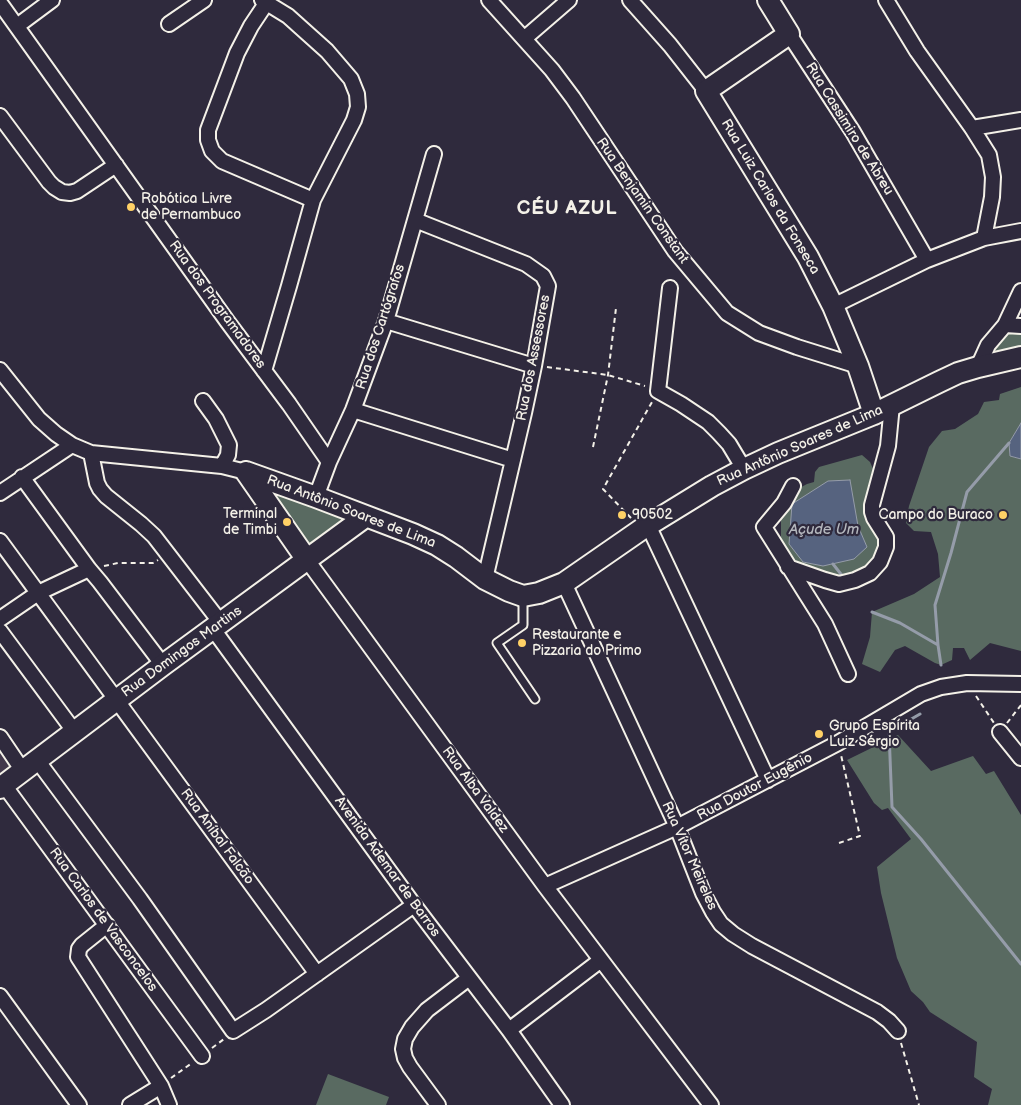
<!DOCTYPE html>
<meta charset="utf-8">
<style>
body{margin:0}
canvas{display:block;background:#2f2a3d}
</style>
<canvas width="1021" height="1105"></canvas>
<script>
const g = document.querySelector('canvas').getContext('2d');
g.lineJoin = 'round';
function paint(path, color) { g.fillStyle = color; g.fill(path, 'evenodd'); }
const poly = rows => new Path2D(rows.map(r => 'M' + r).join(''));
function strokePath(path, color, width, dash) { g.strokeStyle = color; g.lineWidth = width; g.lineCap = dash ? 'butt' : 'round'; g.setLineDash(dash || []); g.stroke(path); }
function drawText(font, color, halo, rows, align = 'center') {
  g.font = font + ' "Balsamiq Sans",sans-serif'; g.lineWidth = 4.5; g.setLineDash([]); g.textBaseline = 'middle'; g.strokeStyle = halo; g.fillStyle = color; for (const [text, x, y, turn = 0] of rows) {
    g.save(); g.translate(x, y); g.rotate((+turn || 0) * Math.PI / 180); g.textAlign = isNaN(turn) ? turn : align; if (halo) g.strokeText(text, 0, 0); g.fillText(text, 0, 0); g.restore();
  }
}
paint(poly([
 [0,749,14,768,0,779]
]), '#42384b');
paint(poly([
 [1008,332,1021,332,1021,352,983,360],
 [1021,387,1021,423,1009,443,1010,456,1021,459,1021,651,990,643,970,660,964,648,953,648,952,660,941,665,935,663,905,646,895,650,880,672,862,664,870,637,872,612,914,594,940,577,938,554,931,532,914,531,906,523,909,506,929,447,942,431,955,429,978,414,984,402,999,400,1000,394],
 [862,455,870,462,875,473,874,525,881,543,877,557,869,569,855,575,830,575,794,563,782,550,781,540,781,517,792,492,807,484,814,482,815,472,819,467],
 [246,472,365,517,307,560],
 [898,735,931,771,973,756,986,774,994,771,1021,815,1021,1105,988,1105,992,1089,974,1077,977,1042,930,1012,923,1002,911,991,897,958,881,893,877,867,911,839,888,808,882,810,874,803,847,760],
 [328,1074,389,1097,386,1105,316,1105]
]), '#596a61');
const water = poly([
 [1021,423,1021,459,1010,456,1009,443,1021,423],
 [850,480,858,526,867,547,854,559,823,566,803,562,789,544,792,504,828,481,850,480]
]);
paint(water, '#56637f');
strokePath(water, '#959ca9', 1);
strokePath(poly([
 [833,564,844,578],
 [872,612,900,623,938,645],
 [941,665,938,645,935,605,951,553,967,492,1009,443],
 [920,714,889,732,892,807,921,839,1021,964]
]), '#959ca9', 3);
const lane = poly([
 [523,596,523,625,497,643,535,699]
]);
const street = poly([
 [262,0,288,16,327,51,351,79,357,94,358,107,354,120,313,200,289,286,264,371],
 [489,0,552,70,573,98,675,251,727,313,759,333,797,347,858,366],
 [630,0,670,45,706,91],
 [886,0,917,51,972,128,989,155,993,177,992,197,984,238],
 [267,2,251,26,237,53,208,130,208,140,212,151,222,161,313,200],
 [0,3,227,321,289,404,329,462],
 [169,24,204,0],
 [17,26,52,0],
 [789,34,853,132,927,260],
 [525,38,569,0],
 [0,116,49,182,54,187,62,192,70,193,77,191,116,165],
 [972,128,1021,120],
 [415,220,526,264,543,276,548,286,534,366,524,413,485,579],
 [670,288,658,391,681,404,708,422,719,433,729,444,744,469],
 [833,306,927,260,984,238,1021,231],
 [386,321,534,366],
 [1005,325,1021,291],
 [978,367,988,345,1005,325,1021,326],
 [0,370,39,419,56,434,72,445,91,453,97,483,100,489,106,496,141,524,154,536,221,623],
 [203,401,216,419,229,445,228,455,222,466],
 [353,410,513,460],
 [91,453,222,466,246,472],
 [22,477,89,569,100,582,163,665],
 [793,486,784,503,764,527,825,624,848,674],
 [0,493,72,445],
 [316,497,329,462,353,410,386,321,434,154],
 [648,525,768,780],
 [0,541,317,974],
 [307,560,545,886,711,1105],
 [788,567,825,580,839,584,855,580,870,573,880,562,886,547,886,537,874,518,872,512,872,505,888,446,892,405],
 [564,583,677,827,703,893,713,912,721,924,733,934,752,946,877,1012,889,1021,898,1031],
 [0,619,38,593,89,569],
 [213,629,414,905,509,1030,562,1105],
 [0,631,74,731],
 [1000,732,1021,758],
 [0,737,23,771],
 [37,760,140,899,233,1031,266,1010,414,905],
 [4,785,202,1056],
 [545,886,677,827,838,743,921,694,941,687,967,683,1021,684],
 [107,925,82,945,79,949,78,957,161,1086,169,1105],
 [0,996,79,1105],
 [509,1030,601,960],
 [130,1105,161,1086],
 [438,1105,410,1067,405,1058,403,1049,405,1039,412,1027,427,1010,469,978]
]);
const secondary = poly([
 [768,0,789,34,706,91,808,257,833,306,858,366,874,414],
 [246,472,316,497,413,534,437,545,456,557,485,579,509,591,523,596,539,593,564,583,642,529,712,486,744,469,778,453,874,414,939,382,958,373,978,367,1021,357],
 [246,472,307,560],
 [0,788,163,665,365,517]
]);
strokePath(lane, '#f4f1e8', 11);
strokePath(street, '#f4f1e8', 18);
strokePath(secondary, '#f4f1e8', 24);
strokePath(poly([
 [547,367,608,375,645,386],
 [593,447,608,375,616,308],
 [631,518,603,489,652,402],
 [104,566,118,563,153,563,158,560],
 [976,696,994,723],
 [1007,723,1021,705],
 [839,843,860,836,841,755],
 [901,1043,919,1105],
 [212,1048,224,1039],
 [171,1078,192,1063]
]), '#f4f1e8', 2, [5, 4]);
strokePath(lane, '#2f2a3d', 7);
strokePath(street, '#2f2a3d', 14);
strokePath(secondary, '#2f2a3d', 20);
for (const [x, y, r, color] of [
 [131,207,5,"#ffd166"],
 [622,515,5,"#ffd166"],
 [1003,515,5,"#ffd166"],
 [287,522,5,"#ffd166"],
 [522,643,5,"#ffd166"],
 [819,734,5,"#ffd166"]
]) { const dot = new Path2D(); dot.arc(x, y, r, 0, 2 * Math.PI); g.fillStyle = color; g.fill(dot); strokePath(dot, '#2f2a3d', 2); }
drawText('14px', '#f4f1e8', '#2f2a3d', [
 ["Rua Cassimiro de Abreu",849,129,58],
 ["Rua Luiz Carlos da Fonseca",770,197,59],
 ["Rua Benjamin Constant",642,201,55],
 ["Rua dos Programadores",217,305,54],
 ["Rua dos Cartógrafos",381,327,-72],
 ["Rua dos Assessores",534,358,-79],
 ["Rua Antônio Soares de Lima",800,446,-24],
 ["Rua Antônio Soares de Lima",351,512,21],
 ["Rua Domingos Martins",182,652,-36],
 ["Rua Doutor Eugênio",755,787,-28],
 ["Rua Alba Valdez",475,790,54],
 ["Rua Aníbal Falcão",217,837,54],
 ["Rua Vítor Meireles",689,856,66],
 ["Avenida Ademar de Barros",387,867,54],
 ["Rua Carlos de Vasconcelos",103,920,54]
]);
drawText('14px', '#f4f1e8', '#2f2a3d', [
 ["Robótica Livre",141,199],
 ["de Pernambuco",141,215],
 ["Terminal",277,514,"right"],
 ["de Timbi",277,530,"right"],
 ["90502",632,515],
 ["Campo do Buraco",993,515,"right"],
 ["Restaurante e",532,635],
 ["Pizzaria do Primo",532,651],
 ["Grupo Espírita",829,726],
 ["Luiz Sérgio",829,742]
], 'left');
drawText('italic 15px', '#b5b8be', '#2f2a3d', [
 ["Açude Um",824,530]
]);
g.letterSpacing = '1px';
drawText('bold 19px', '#f4f1e8', '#2f2a3d', [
 ["CÉU AZUL",567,209]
]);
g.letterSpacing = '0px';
</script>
